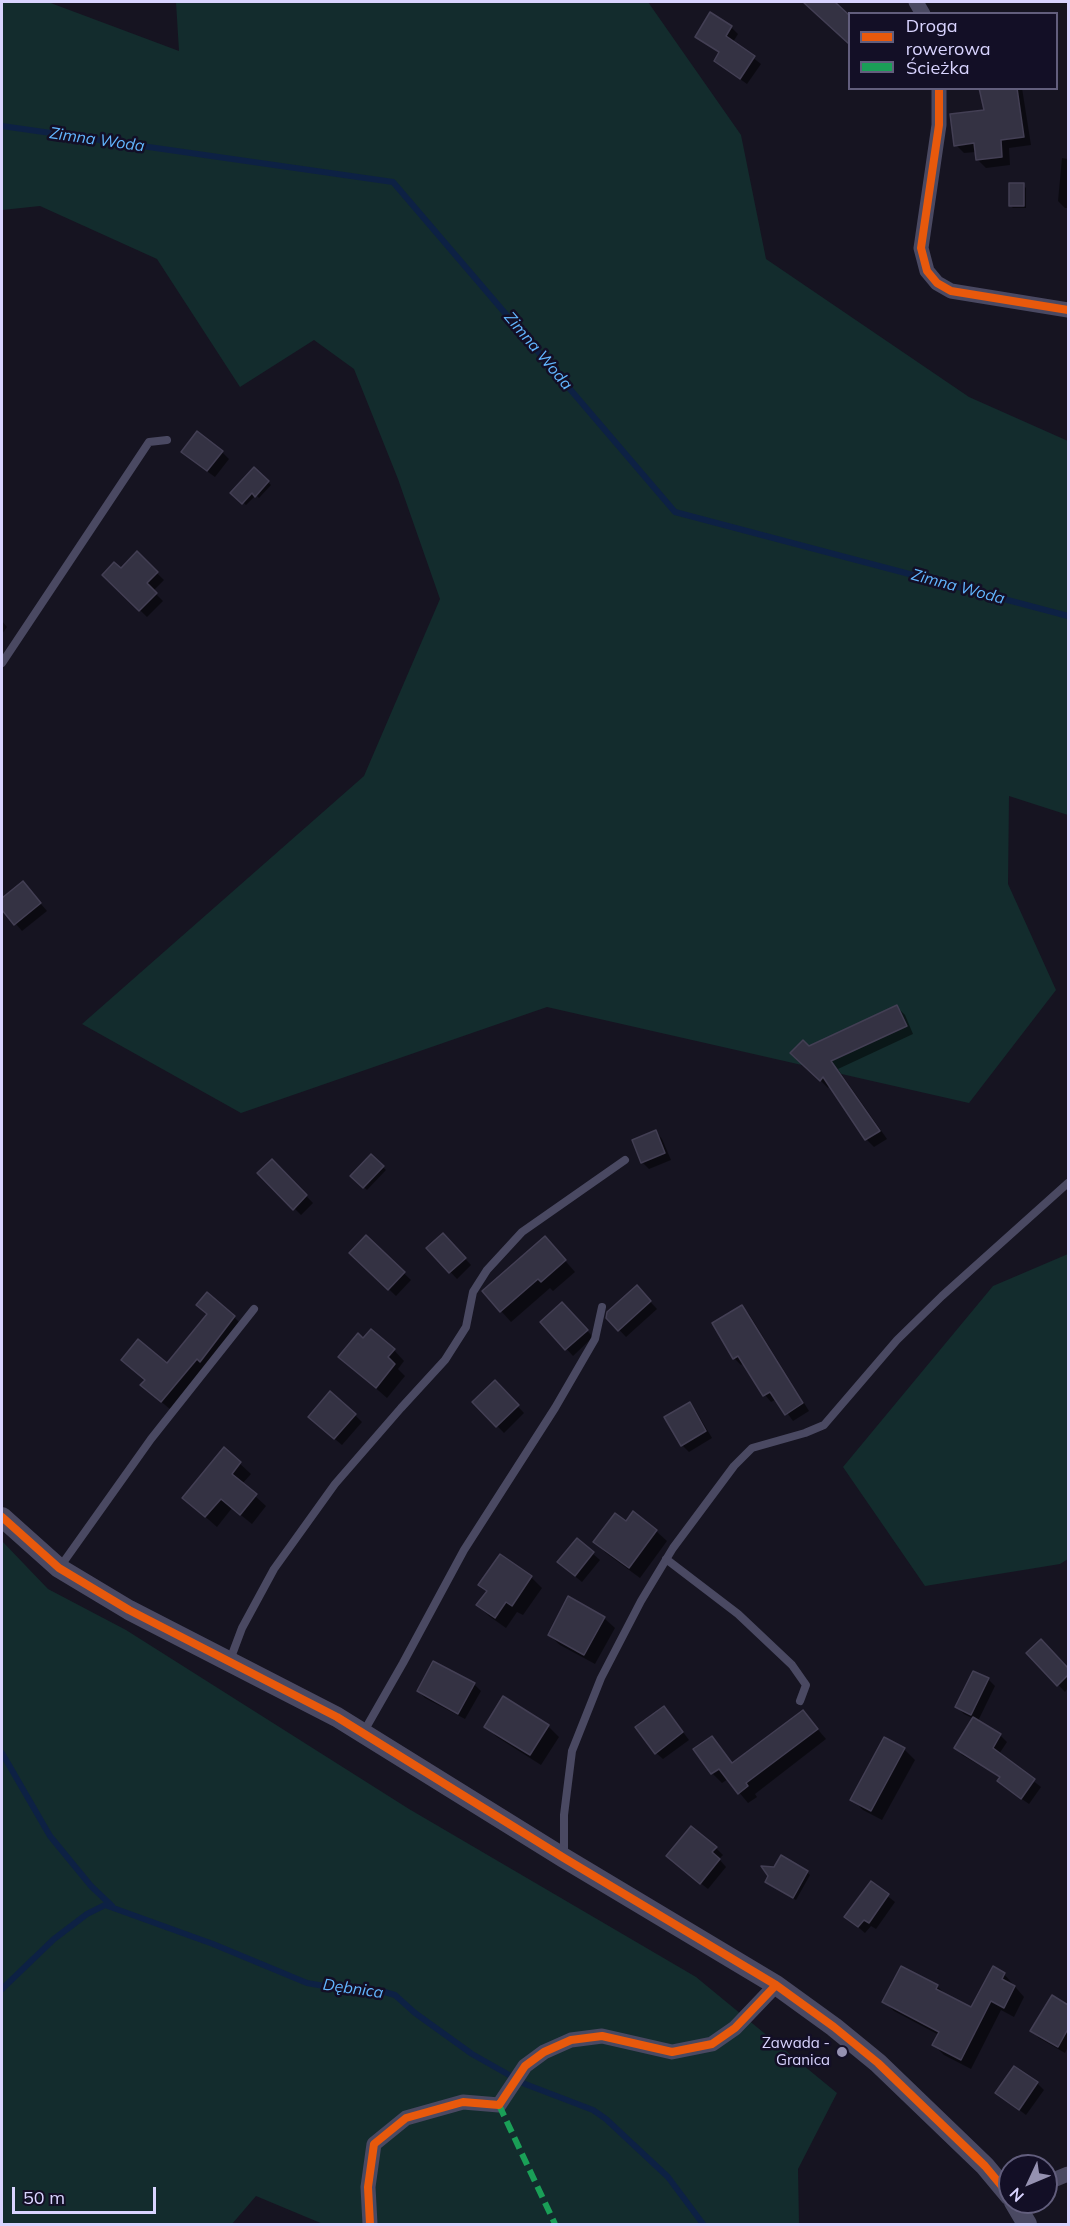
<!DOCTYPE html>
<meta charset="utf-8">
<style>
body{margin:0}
#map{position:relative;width:1070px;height:2226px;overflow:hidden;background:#161421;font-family:Mulish,sans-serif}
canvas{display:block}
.frame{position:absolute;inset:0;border:3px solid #d9d4ff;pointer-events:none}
.legend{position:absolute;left:848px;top:12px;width:210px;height:78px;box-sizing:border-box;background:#130f26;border:2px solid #625e7d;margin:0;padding:8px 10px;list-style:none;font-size:18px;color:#d9d4ff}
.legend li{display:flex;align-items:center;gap:12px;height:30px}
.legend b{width:30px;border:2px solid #625e7d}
.north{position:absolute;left:998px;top:2154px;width:60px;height:60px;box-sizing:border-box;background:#130f26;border:2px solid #625e7d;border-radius:50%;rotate:226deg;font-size:16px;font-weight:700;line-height:24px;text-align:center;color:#d9d4ff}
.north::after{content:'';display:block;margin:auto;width:21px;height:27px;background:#9591b1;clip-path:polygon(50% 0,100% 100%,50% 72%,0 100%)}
.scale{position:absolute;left:12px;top:2187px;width:144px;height:27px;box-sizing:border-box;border:3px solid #d9d4ff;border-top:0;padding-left:8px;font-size:18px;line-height:21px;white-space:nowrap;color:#d9d4ff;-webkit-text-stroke:4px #130f26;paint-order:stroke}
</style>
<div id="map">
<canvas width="1070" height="2226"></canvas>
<div class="frame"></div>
<ul class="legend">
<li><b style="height:8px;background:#e8590c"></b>Droga rowerowa</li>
<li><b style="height:8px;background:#1a9f57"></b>Ścieżka</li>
</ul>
<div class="north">N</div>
<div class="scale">50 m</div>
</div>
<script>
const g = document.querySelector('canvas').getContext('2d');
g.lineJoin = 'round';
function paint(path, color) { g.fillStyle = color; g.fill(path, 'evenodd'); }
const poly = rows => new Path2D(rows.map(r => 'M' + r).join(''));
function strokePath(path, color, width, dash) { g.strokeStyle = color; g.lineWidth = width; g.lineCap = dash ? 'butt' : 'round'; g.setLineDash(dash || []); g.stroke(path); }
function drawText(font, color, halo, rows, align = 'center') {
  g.font = font + ' Mulish,sans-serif'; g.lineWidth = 5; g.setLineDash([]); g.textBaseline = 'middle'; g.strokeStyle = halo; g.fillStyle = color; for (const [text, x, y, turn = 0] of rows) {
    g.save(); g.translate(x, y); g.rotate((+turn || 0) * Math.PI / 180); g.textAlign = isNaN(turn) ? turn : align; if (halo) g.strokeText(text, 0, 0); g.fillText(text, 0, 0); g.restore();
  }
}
paint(poly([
 [2,2,48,2,179,51,176,2,648,2,741,135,766,259,969,397,1068,441,1068,815,1009,796,1008,884,1056,990,969,1103,547,1007,241,1113,82,1024,364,776,440,599,398,479,354,369,314,340,240,387,157,259,40,206,2,210],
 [1068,1254,1068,1559,1060,1564,925,1586,843,1467,993,1286],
 [2,1541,48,1589,126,1630,409,1809,696,1977,837,2093,798,2169,799,2224,323,2224,256,2196,232,2224,2,2224]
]), '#132c2d');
paint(poly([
 [818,2,833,2,850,17,850,42,812,8],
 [731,27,738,34,733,42,761,64,747,84,723,67,716,61,720,54,697,36],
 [981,88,1022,88,1031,145,1009,148,1010,165,986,168,977,159,976,152,964,153,956,145,986,111],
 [1062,158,1068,159,1068,208,1065,208,1058,201],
 [1023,185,1026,188,1026,208,1013,208,1010,205],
 [222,452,229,459,215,477,190,459],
 [254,469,271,485,259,498,256,495,246,505,232,493],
 [137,554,164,580,153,591,163,601,147,617,104,575,121,570],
 [2,621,7,627,2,634],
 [23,883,47,911,22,931,2,908,2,900],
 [897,1007,905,1015,913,1034,838,1069,887,1139,874,1147,866,1139,830,1085,828,1088,793,1053],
 [656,1132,662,1139,671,1160,649,1169,642,1162],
 [371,1156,386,1170,367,1190,352,1176],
 [272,1161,313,1203,301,1215,259,1173],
 [443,1235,471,1265,457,1279,428,1248],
 [366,1237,411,1280,396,1296,351,1253],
 [555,1249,575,1272,553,1291,550,1288,511,1322,501,1311],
 [643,1294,657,1309,626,1337,607,1317],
 [562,1304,593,1337,573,1356,542,1322],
 [198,1305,234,1317,243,1326,171,1410,152,1394,146,1380,167,1365,208,1315],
 [742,1307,749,1314,809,1411,793,1421,777,1399,771,1402,765,1395,744,1363,741,1365,734,1358],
 [363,1340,394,1350,404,1361,398,1369,405,1376,387,1398,340,1357],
 [495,1382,524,1413,504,1433,474,1402],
 [689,1404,696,1411,712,1438,689,1452,682,1445],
 [355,1415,362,1422,342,1445,317,1424],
 [224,1449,251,1474,242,1484,266,1506,252,1524,232,1508,217,1527,184,1498],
 [626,1523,656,1531,667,1541,640,1578,606,1553,595,1542],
 [577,1540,600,1560,582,1582,566,1569],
 [531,1577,542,1588,523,1615,517,1612,506,1628,489,1616,478,1605,488,1592,480,1585],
 [604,1618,615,1628,595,1664,560,1645,549,1635],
 [1041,1641,1068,1670,1068,1688,1065,1692,1028,1653],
 [988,1679,995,1686,978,1721,1000,1735,1007,1742,999,1754,1041,1787,1029,1804,1006,1788,1001,1778,962,1755,956,1748,974,1719,964,1714,957,1707],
 [474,1684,481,1691,465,1719,425,1698,418,1691],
 [803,1712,826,1739,755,1794,757,1797,748,1803,728,1779,722,1783,712,1773,696,1749,712,1738,733,1764],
 [670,1715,689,1740,663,1759,656,1753],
 [548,1726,559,1737,541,1765,497,1737,486,1727],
 [904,1749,915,1760,882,1820,863,1810,852,1799],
 [716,1848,723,1855,719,1859,726,1867,708,1889,675,1863],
 [807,1872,810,1875,796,1900,770,1885],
 [871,1883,895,1902,876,1929,871,1926,865,1933,846,1917],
 [1004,1974,1024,1997,1014,2017,1001,2010,971,2069,944,2055,934,2045,939,2035,894,2011,884,2001,937,1986,948,1997,972,2009],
 [1052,1997,1068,2007,1068,2047,1065,2053,1039,2038,1032,2031],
 [1037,2083,1044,2090,1026,2115,997,2093]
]), '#0007');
strokePath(poly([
 [2,126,393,182,675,512,1068,616],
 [2,1753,50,1836,91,1886,112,1906],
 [2,1989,54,1939,87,1914,105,1905,213,1944,307,1983,365,1993,381,1991,395,1995,415,2013,472,2054,525,2084,593,2110,606,2119,668,2177,703,2224]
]), '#0d2144', 6);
const building = poly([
 [803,2,835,2,849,15,849,44,803,2],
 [710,12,732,26,726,36,755,56,740,79,714,61,719,52,695,37,710,12],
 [979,88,1017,88,1024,137,1001,140,1002,157,976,160,974,143,954,146,950,114,984,110,979,88],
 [1009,183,1024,183,1024,206,1009,206,1009,183],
 [197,431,223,451,207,471,181,452,197,431],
 [254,467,269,481,255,497,252,493,242,504,230,493,254,467],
 [137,551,158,572,147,583,157,593,139,611,102,575,114,562,121,568,137,551],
 [23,881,41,903,14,925,2,910,2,898,23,881],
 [897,1005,907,1026,831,1061,880,1131,865,1140,823,1077,820,1081,790,1053,803,1040,809,1046,897,1005],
 [656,1130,665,1153,641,1163,632,1140,656,1130],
 [371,1154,384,1166,363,1188,350,1176,371,1154],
 [272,1159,307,1195,293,1210,257,1173,272,1159],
 [443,1233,466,1258,449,1273,426,1248,443,1233],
 [366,1235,405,1272,388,1290,349,1253,366,1235],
 [545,1236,566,1260,541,1282,538,1279,500,1312,482,1291,545,1236],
 [637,1285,651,1301,618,1331,606,1318,607,1312,637,1285],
 [207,1292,235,1316,200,1362,197,1359,161,1402,140,1385,145,1380,121,1360,138,1339,167,1363,207,1314,196,1305,207,1292],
 [562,1302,588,1330,565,1350,540,1322,562,1302],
 [742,1305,803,1403,785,1415,770,1392,763,1396,738,1356,733,1359,712,1323,742,1305],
 [371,1329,395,1349,388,1357,395,1364,376,1388,338,1357,358,1333,363,1338,371,1329],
 [495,1380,519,1405,496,1427,472,1402,495,1380],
 [330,1391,356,1414,334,1439,308,1417,330,1391],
 [690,1402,706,1431,681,1446,664,1417,690,1402],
 [224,1447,241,1462,232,1474,257,1494,240,1515,221,1499,205,1517,182,1498,224,1447],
 [633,1511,657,1530,629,1568,593,1542,615,1513,626,1521,633,1511],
 [577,1538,594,1552,575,1576,557,1562,577,1538],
 [500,1554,532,1576,512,1606,506,1602,495,1618,476,1605,487,1591,478,1585,500,1554],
 [568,1596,605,1617,584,1655,548,1635,568,1596],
 [1041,1639,1068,1668,1068,1675,1057,1686,1026,1653,1041,1639],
 [433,1661,475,1683,458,1714,417,1691,433,1661],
 [973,1671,989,1678,971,1715,955,1707,973,1671],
 [503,1696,549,1725,530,1755,484,1727,503,1696],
 [664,1706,683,1732,655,1754,635,1727,664,1706],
 [803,1710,818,1729,746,1783,748,1786,738,1794,719,1769,711,1774,693,1749,712,1736,732,1763,803,1710],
 [973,1717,1001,1734,993,1748,1035,1779,1021,1799,997,1781,1000,1777,954,1748,973,1717],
 [884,1737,905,1748,871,1811,850,1800,884,1737],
 [691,1826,717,1847,712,1852,720,1859,700,1884,666,1856,691,1826],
 [781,1855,808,1871,793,1898,765,1882,768,1876,761,1866,774,1867,781,1855],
 [871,1881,889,1894,869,1923,864,1920,858,1927,844,1917,871,1881],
 [901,1966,938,1985,936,1989,971,2007,993,1966,1005,1973,1002,1979,1015,1986,1004,2008,991,2001,961,2060,932,2045,939,2032,882,2002,901,1966],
 [1052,1995,1068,2005,1068,2029,1058,2047,1030,2031,1052,1995],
 [1014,2066,1038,2082,1019,2110,995,2093,1014,2066]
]);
paint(building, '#343243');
strokePath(building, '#433f54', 1.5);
strokePath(poly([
 [2,663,149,442,167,440],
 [666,1559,738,1614,792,1665,806,1685,800,1701],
 [60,1567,151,1439,254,1309],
 [230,1660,242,1628,274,1569,335,1484,401,1408,445,1360,466,1327,473,1292,487,1270,522,1232,625,1160],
 [363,1733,403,1663,464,1550,555,1408,595,1339,602,1307],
 [564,1856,564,1815,572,1751,601,1678,641,1601,673,1548,734,1466,752,1448,805,1433,824,1425,897,1340,942,1296,1068,1183]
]), '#4a4962', 8);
strokePath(poly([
 [916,2,923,14],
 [939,88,939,125,921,248,927,271,937,283,951,291,1068,310],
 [1046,2183,1068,2174],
 [370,2224,368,2187,374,2144,406,2118,463,2102,499,2105,525,2066,544,2052,571,2040,602,2036,672,2052,712,2044,735,2028,776,1985]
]), '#4a4962', 15);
strokePath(poly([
 [2,1517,59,1568,129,1610,337,1717,564,1858,776,1985,834,2027,878,2063,985,2166,1010,2196],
 [1014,2202,1027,2224]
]), '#4a4962', 20);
strokePath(poly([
 [499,2105,555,2224]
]), '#1a9f57', 6, [12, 6]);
strokePath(poly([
 [939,88,939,125,921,248,927,271,937,283,951,291,1068,310],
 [2,1517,59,1568,129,1610,337,1717,564,1858,776,1985,834,2027,878,2063,985,2166,1010,2196],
 [370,2224,368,2187,374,2144,406,2118,463,2102,499,2105,525,2066,544,2052,571,2040,602,2036,672,2052,712,2044,735,2028,776,1985]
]), '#e8590c', 8);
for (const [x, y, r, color] of [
 [842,2052,6,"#9591b1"]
]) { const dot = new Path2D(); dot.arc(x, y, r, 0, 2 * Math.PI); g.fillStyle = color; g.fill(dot); strokePath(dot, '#130f26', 2); }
drawText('15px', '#d9d4ff', '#130f26', [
 ["Zawada -",830,2043],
 ["Granica",830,2060]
], 'right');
drawText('italic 16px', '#62b6ff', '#130f26', [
 ["Zimna Woda",97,140,8],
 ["Zimna Woda",538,351,50],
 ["Zimna Woda",958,587,15],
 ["Dębnica",353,1989,8]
]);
</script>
